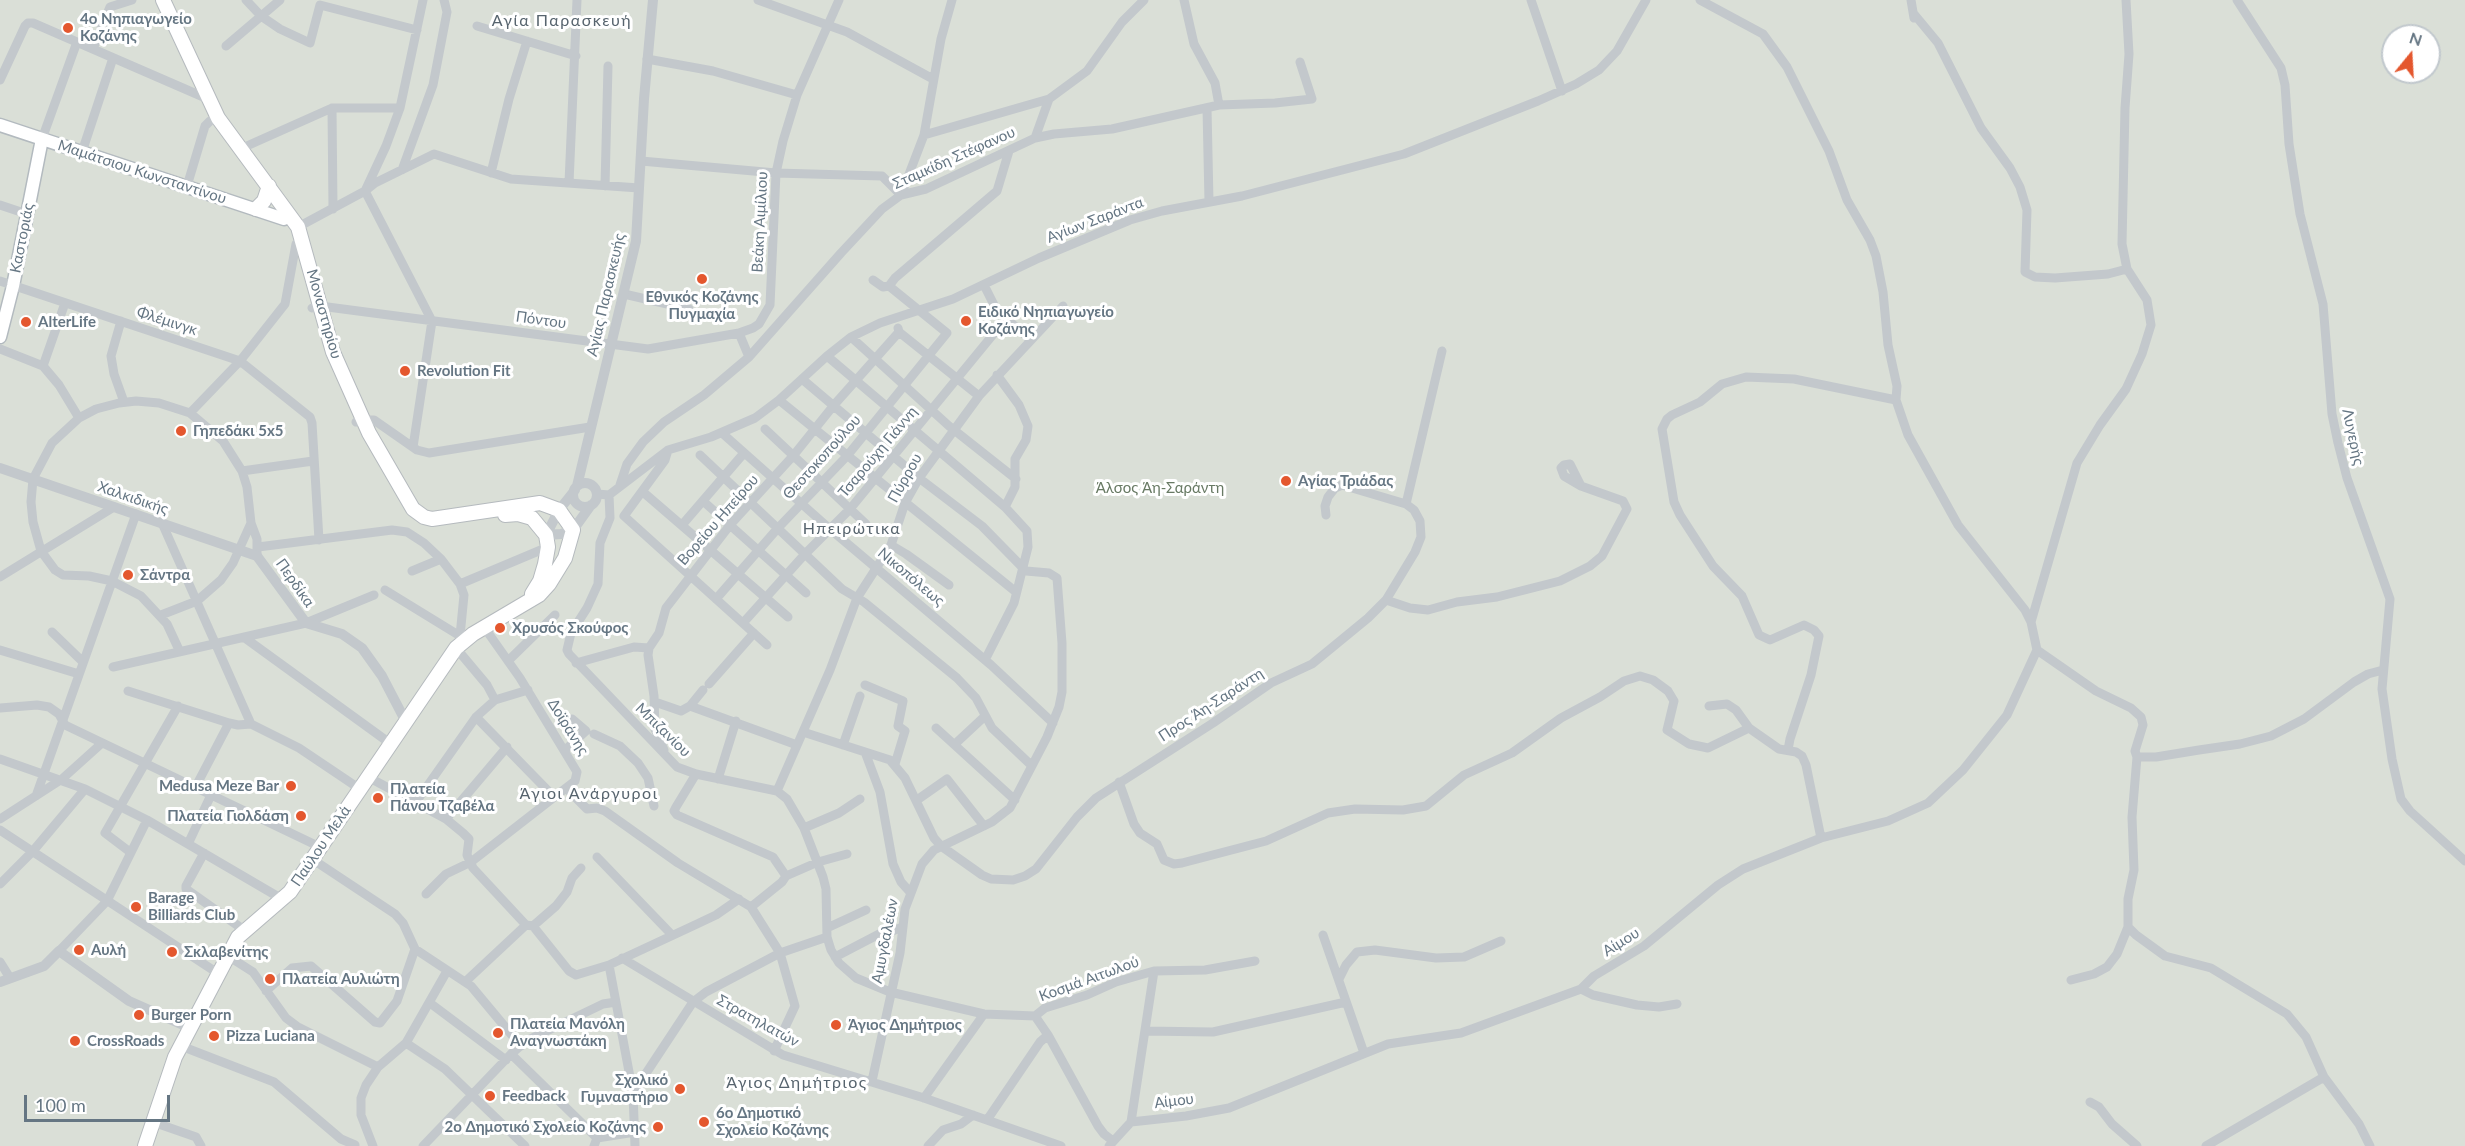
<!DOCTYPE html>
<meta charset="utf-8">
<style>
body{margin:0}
#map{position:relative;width:2465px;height:1146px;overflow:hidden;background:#fafaf8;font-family:Lato,sans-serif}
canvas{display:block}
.north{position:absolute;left:2381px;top:24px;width:60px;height:60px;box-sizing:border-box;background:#fff;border:2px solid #c1c8cd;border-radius:50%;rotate:18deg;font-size:16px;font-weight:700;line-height:24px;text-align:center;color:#657683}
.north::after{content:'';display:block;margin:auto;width:21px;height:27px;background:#e4572e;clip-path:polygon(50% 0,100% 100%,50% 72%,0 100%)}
.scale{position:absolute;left:24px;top:1095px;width:146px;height:27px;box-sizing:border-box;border:3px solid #657683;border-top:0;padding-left:8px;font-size:18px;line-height:21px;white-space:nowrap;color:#657683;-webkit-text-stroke:4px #fff;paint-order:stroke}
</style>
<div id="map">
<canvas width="2465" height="1146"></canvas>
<div class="north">N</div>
<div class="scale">100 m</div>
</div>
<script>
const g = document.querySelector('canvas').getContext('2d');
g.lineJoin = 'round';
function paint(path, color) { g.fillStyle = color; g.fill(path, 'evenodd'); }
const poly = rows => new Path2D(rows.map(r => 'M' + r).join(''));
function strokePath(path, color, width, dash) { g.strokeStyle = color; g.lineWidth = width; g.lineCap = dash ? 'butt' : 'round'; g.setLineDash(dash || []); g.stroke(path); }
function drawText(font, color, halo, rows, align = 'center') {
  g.font = font + ' Lato,sans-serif'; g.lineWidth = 6; g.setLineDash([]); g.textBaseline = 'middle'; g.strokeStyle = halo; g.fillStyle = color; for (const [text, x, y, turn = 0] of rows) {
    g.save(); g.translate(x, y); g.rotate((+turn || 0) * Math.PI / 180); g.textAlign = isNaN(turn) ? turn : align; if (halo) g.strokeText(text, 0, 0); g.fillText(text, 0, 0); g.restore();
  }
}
paint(poly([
 [0,0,2465,0,2465,1146,0,1146],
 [2393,36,2429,36,2429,72,2393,72]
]), '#dadfd7');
const secondary = poly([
 [0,125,284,219],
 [0,337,13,286,42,139]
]);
const primary = poly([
 [256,209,264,201,269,186],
 [505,515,518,514,532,518,546,535,548,547,545,564,540,581,532,594],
 [145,1146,175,1057,238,937,290,892,456,648,473,634,539,595,549,584,565,558,573,530,559,510,540,503,432,519,424,517,413,509,369,433,333,352,298,227,218,118,163,0]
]);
strokePath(secondary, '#b3babf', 15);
strokePath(primary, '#b5babe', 16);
strokePath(poly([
 [246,0,261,16,280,29,310,43,320,5,417,30],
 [758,0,847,32,933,79],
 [1184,0,1194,44,1215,83,1219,105],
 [1531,0,1562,91],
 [1700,0,1763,34,1787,67,1829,151,1847,200,1870,240,1876,256,1883,292,1888,345,1897,386,1896,400,1908,435,1958,525,2025,610,2031,622,2037,650,2096,691,2131,708,2141,717,2143,725,2135,751,2137,757,2156,757,2199,750,2240,744,2271,736,2304,719,2354,682,2368,674,2383,670],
 [1911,0,1914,18],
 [2237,0,2281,68,2285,85,2289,144,2300,214,2323,304,2332,414,2338,443,2347,478,2390,599,2382,689,2392,759,2401,799,2410,811,2465,861],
 [1914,14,1938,43,1981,128,2010,168,2020,187,2027,210,2025,272,2035,277,2055,278,2108,274,2127,269],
 [477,26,576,56],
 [226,46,280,0],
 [93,49,110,7,132,0],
 [647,59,713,71,797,95],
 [0,80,25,26,28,23,33,23,208,99],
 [332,108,333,209],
 [1207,108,1209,202],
 [924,135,1049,99,1087,71,1122,22,1144,0],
 [1035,138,1049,99],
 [42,139,77,42],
 [240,149,332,108,400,108],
 [82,152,113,58],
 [641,161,776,173,882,176,901,195],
 [402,170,433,85,447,12,444,0],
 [491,173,509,99,527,41],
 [569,183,577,0],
 [187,186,205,126,210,121,218,118],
 [605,186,608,66],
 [366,189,386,146,400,108,423,0],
 [365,191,432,321,413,447],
 [901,195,924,135,941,39,952,0],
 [0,205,27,214],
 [298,227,365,191,375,183,434,154,511,179,639,188],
 [0,281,240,361,310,417,312,423,319,540],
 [984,285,997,311,1031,340],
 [889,286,895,278,997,191,1009,151],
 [624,294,689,309],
 [312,308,320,306,648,349,739,333,749,357],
 [121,321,111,356,114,374,124,402],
 [898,328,899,332,979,396],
 [739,333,753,328,759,324,770,305,776,173,783,141,797,95,839,0],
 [851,337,949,426,1016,479],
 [0,349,43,366,59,385,79,418],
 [827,356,1005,507,1027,531,1028,547,1014,603,985,660],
 [43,366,65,303],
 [997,375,1019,405,1028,426,1026,440,1015,459,1015,487,1005,507],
 [802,379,919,478,982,526,1026,571,1049,573,1057,578,1062,643,1062,692,1059,707,1047,737,1010,808,992,822,934,850,922,864,905,909,900,953,872,1081],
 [779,400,1016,592],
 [190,413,240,361,285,304,296,244],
 [356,422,363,420,374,420,417,450,429,453,590,427],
 [765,429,866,524],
 [722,433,830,529,991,665,1053,723],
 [668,450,665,460,624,516,767,645],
 [700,455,842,589,864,602,957,678,976,698,992,728,1031,765],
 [242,471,313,461],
 [620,485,627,464,643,442,664,422,704,395,749,357,841,253,882,209,901,195,926,189,1035,138,1054,134,1112,129,1219,105,1275,103,1312,99,1300,62],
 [643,492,788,617],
 [597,494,609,495,668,450,711,437,755,418,779,400,827,356,851,337,880,323,953,299,1039,258,1130,220,1162,211,1242,196,1404,154,1538,101,1576,84,1599,70,1617,51,1646,0],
 [609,495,610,518,600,543,598,584,587,608,571,633,567,650,569,654,677,767,696,774,777,791,787,799,804,828,823,877,826,889,827,937,831,950,839,963,856,978,890,992,984,1014,1035,1016,1045,1008,1087,995,1116,982,1154,971,1205,970,1255,961],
 [703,501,806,593],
 [1406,504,1442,351],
 [162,523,251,724],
 [682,525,744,453],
 [891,545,906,554,949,585],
 [258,547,392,530,407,532,424,543,441,559,460,584,464,595,460,636,463,641],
 [412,571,441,559],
 [0,577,114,507],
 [460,584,548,547],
 [385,590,460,636],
 [716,599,778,528,847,456,947,333,889,286,883,287,873,280],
 [1386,600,1410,608,1428,610,1457,602,1497,597,1560,581,1590,566,1602,556,1627,509,1623,501,1581,486,1570,464,1564,465,1561,468,1564,476,1581,486],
 [161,615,197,601,221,580,233,563,251,523],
 [2031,622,2077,463,2100,425,2126,389,2142,354,2151,325,2147,300,2127,269,2122,244,2125,108,2129,54,2126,0],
 [743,623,805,554,850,509,1005,320],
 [52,632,83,662],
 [245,638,391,744],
 [456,648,487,685,495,700],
 [0,650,79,674],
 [180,652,167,624,141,596,112,581,89,576,63,575,55,570,41,551,33,522,31,502,33,479,52,443,79,418,96,409,119,403,136,401,159,403,190,413,223,441,242,471,247,487,251,523,257,539,257,556],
 [508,661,555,615],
 [576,663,634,647,649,648],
 [113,667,306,623,374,595],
 [709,684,754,633],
 [865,685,903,701,898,726,905,731,895,764],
 [128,691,229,723,238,725,251,724],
 [655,702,681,711,690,706,797,745],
 [690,706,703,690],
 [1709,706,1727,704,1736,710,1749,728],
 [0,708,37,705,49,707,59,714,65,725,320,847],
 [476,717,554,797],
 [251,724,299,748,360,789],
 [936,728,1015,800],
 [803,732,890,760,905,778,934,838,941,846,982,875,991,879,1013,880,1025,876,1036,869,1077,817,1096,798,1213,723,1271,683,1312,664,1368,618,1386,600,1415,552,1421,537,1420,521,1414,510,1406,504,1342,485,1335,488,1328,497,1325,506,1326,515],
 [594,734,620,746,638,763,648,778,654,806],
 [955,744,984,717],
 [843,745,860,696],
 [565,750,586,731,572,719],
 [664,750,655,729,654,696,648,655,649,648,659,633,666,608,730,525,793,456,834,405,899,332],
 [1788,750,1790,739,1811,675,1819,636,1814,630,1804,625,1770,640,1759,635,1742,596,1713,566,1680,515,1674,502,1662,429,1667,419,1672,415,1700,402,1722,384,1746,377,1794,379,1896,400],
 [865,752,880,792,893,864,901,882,910,892],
 [2137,757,2132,817,2134,870,2128,899,2128,927,2136,935,2165,956,2211,968,2287,1014,2306,1037,2324,1077,2359,1124,2370,1146],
 [0,759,85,789,147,820,282,899],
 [696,774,676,807,674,811,677,815,773,857,786,876,782,882,751,907],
 [368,777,446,819,463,833,469,839,467,855,473,868,526,925,533,926,569,971,576,975,609,965,697,924,716,915,739,899],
 [718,779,736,721],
 [1119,782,1134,824,1140,833,1157,844,1164,860,1174,864,1182,863,1266,841,1328,813,1355,809,1403,810,1426,806,1464,775,1512,753,1561,718,1600,697,1624,681,1640,676,1653,680,1668,691,1674,701,1667,730,1689,744,1708,748,1749,728,1779,749,1796,752,1802,756,1806,765,1821,838],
 [195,788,229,723],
 [566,788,587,809,597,808,605,811,678,863,751,907,780,953,795,1006,774,1051],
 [777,791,830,670,857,598,891,545,905,503,919,478,979,396,1063,306],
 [36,796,136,514],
 [917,800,947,779,984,826],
 [416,802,476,717,495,700,528,690],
 [0,819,62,779,102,743],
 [446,819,507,747],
 [804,828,839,813,860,799],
 [0,830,219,974],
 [188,844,211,795],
 [130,852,105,833,178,706],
 [204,853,186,886,186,889,244,930],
 [597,857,672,935],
 [312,859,395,914,403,923,415,949,471,986,521,1046],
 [786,876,818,862,847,854],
 [0,884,33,851,85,789],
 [426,894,446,874,471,862,566,788,575,781,577,772,520,678,484,627],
 [533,926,556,906,567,892,572,878,581,868],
 [827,928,866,910],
 [1323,935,1364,1053],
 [59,951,107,901,147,820],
 [228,956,253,972,286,1018,298,1027,378,1067],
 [835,957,883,932,886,934,902,927],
 [622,958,783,1055,924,1098,1061,1146],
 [0,962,10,978],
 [609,965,633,1093,635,1146],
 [1339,979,1346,965,1357,952,1375,950,1436,958,1464,957,1501,941],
 [2071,980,2094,974,2107,967,2117,954,2128,927],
 [465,982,526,925],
 [1581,989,1593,995,1637,1005,1659,1007,1677,1004],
 [266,991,292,968,311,966,375,1022,380,1023,397,1001,415,949],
 [430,1003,506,1060],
 [1035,1016,1048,1035,1098,1126,1104,1134,1113,1141],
 [1145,1031,1213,1032,1346,1002],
 [406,1043,445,1069,525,1146],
 [181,1046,274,1082,341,1139,355,1145],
 [511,1054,597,1138],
 [633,1093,693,1002,706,992,780,953,827,937],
 [924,1098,984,1014],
 [2090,1102,2099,1107,2112,1124,2137,1146],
 [987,1120,1040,1042,1048,1035],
 [153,1122,196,1137,201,1146],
 [1131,1122,1186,1116,1229,1108,1388,1044,1461,1033,1581,989,1594,976,1644,946,1718,885,1743,869,1821,838,1888,821,1928,803,1963,770,2007,715,2037,650],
 [373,1146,361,1115,361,1098,366,1085,378,1067,406,1043,447,971],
 [423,1146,511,1054,526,1041,603,1004,616,1002],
 [594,1146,597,1138,635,1132],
 [928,1146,943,1130,961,1124,973,1115],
 [1109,1146,1131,1122,1154,971],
 [2206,1146,2324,1077]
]), '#c3c8cc', 9);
strokePath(poly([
 [0,468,257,556,306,623,342,634,362,648,382,676,406,722],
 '573 495a12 12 0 1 1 24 0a12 12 0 1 1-24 0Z',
 [577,486,636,241,644,99,653,0],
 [575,490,559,510,546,535,561,534,573,530,591,505],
 [0,982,44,966,59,951,129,1001,190,1028]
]), '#c3c8cc', 10);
strokePath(secondary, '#fff', 12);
strokePath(primary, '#fff', 14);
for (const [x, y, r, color] of [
 [68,28,6,"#e4572e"],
 [702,279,6,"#e4572e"],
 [966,321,6,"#e4572e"],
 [26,322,6,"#e4572e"],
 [405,371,6,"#e4572e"],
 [181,431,6,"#e4572e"],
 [1286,481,6,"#e4572e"],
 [128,575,6,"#e4572e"],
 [500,628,6,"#e4572e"],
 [291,786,6,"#e4572e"],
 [378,798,6,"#e4572e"],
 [301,816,6,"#e4572e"],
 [136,907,6,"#e4572e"],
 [79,950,6,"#e4572e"],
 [172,952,6,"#e4572e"],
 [270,979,6,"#e4572e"],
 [139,1015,6,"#e4572e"],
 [836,1025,6,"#e4572e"],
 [498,1033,6,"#e4572e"],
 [214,1036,6,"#e4572e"],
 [75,1041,6,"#e4572e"],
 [680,1089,6,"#e4572e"],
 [490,1096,6,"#e4572e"],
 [704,1122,6,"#e4572e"],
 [658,1127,6,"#e4572e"]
]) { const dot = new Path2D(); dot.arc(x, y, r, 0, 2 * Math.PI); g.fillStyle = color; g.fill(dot); strokePath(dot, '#fff', 2); }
drawText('bold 15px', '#657683', '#fff', [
 ["4o Νηπιαγωγείο",80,19],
 ["Κοζάνης",80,36],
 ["Εθνικός Κοζάνης",702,297,"center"],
 ["Πυγμαχία",702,314,"center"],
 ["Ειδικό Νηπιαγωγείο",978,312],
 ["Κοζάνης",978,329],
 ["AlterLife",38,322],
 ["Revolution Fit",417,371],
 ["Γηπεδάκι 5x5",193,431],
 ["Αγίας Τριάδας",1298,481],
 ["Σάντρα",140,575],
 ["Χρυσός Σκούφος",512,628],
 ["Medusa Meze Bar",279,786,"right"],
 ["Πλατεία",390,789],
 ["Πάνου Τζαβέλα",390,806],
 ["Πλατεία Γιολδάση",289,816,"right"],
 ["Barage",148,898],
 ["Billiards Club",148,915],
 ["Αυλή",91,950],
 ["Σκλαβενίτης",184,952],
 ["Πλατεία Αυλιώτη",282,979],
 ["Burger Porn",151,1015],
 ["Πλατεία Μανόλη",510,1024],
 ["Αναγνωστάκη",510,1041],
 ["Άγιος Δημήτριος",848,1025],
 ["Pizza Luciana",226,1036],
 ["CrossRoads",87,1041],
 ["Σχολικό",668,1080,"right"],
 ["Γυμναστήριο",668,1097,"right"],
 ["Feedback",502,1096],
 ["6ο Δημοτικό",716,1113],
 ["Σχολείο Κοζάνης",716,1130],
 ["2ο Δημοτικό Σχολείο Κοζάνης",646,1127,"right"]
], 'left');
drawText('15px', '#657683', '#fff', [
 ["Σταμκίδη Στέφανου",954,158,-24],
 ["Μαμάτσιου Κωνσταντίνου",142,172,18],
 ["Αγίων Σαράντα",1095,220,-21],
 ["Βεάκη Αιμίλιου",760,222,-87],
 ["Καστοριάς",22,238,-79],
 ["Αγίας Παρασκευής",606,295,-77],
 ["Μοναστηρίου",324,314,74],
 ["Πόντου",541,320,8],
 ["Φλέμινγκ",167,321,18],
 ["Λυγερής",2353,437,78],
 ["Τσαρούχη Γιάννη",878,452,-50],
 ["Θεοτοκοπούλου",822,457,-48],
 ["Πύρρου",905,478,-61],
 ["Χαλκιδικής",133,498,19],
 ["Βορείου Ηπείρου",718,520,-49],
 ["Νικοπόλεως",911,577,40],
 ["Περδίκα",295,583,55],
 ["Προς Άη-Σαράντη",1211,705,-33],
 ["Δοϊράνης",568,727,58],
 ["Μπιζανίου",663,730,44],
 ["Παύλου Μελά",321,846,-56],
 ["Αμυγδαλέων",885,941,-79],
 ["Αίμου",1621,942,-32],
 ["Κοσμά Αιτωλού",1089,979,-20],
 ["Στρατηλατών",758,1021,29],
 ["Αίμου",1174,1101,-7]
]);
drawText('15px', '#687a64', '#fff', [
 ["Άλσος Άη-Σαράντη",1160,488]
]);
g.letterSpacing = '1.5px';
drawText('16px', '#57646e', '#fff', [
 ["Αγία Παρασκευή",562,21],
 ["Ηπειρώτικα",852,529],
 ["Άγιοι Ανάργυροι",589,794],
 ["Άγιος Δημήτριος",797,1083]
]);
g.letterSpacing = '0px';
</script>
